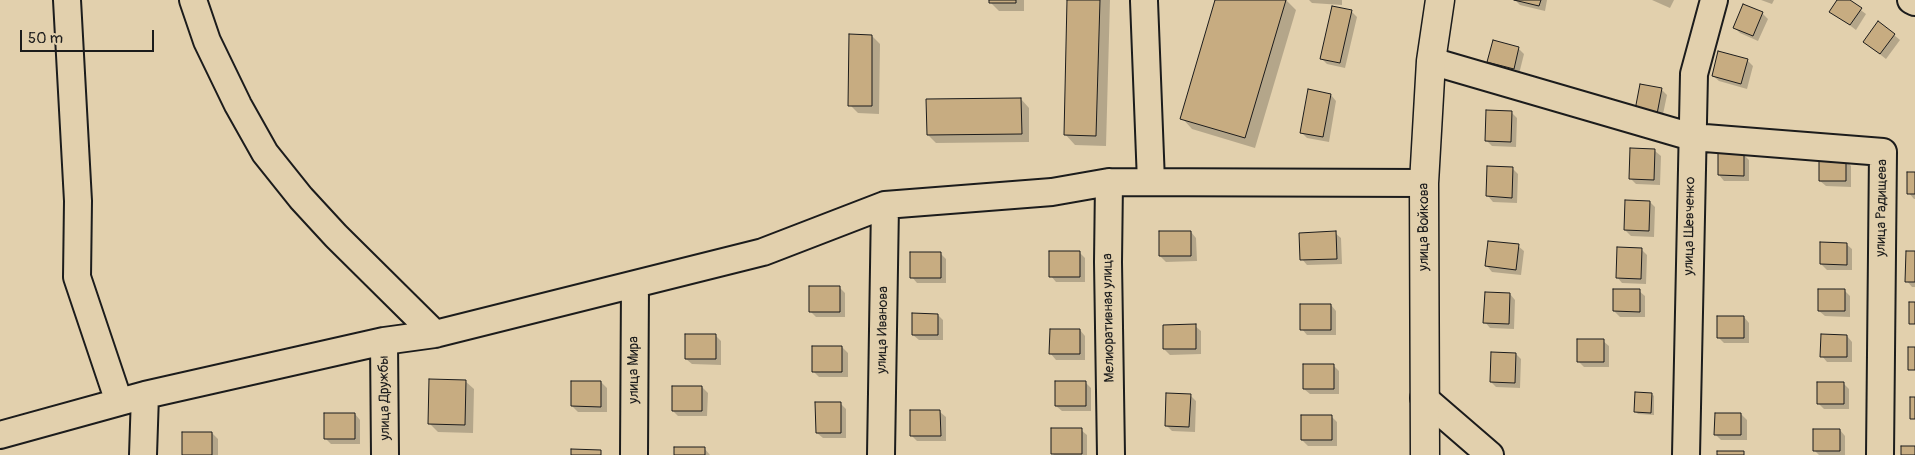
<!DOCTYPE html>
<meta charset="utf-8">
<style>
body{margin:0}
#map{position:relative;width:1915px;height:455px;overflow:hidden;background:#e2d0ad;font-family:Pangolin,sans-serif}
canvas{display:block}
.scale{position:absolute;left:20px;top:30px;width:134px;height:22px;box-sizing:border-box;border:2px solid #1c1c1c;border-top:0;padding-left:6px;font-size:15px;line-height:18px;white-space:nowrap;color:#1c1c1c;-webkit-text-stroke:4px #e2d0ad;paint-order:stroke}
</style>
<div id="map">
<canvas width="1915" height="455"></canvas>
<div class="scale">50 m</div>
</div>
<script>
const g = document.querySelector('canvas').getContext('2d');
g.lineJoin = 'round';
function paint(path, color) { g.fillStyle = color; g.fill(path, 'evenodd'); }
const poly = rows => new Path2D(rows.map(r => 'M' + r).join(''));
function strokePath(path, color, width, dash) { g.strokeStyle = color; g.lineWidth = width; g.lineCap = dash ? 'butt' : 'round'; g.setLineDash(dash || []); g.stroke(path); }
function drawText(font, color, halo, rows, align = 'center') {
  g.font = font + ' Pangolin,sans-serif'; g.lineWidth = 4; g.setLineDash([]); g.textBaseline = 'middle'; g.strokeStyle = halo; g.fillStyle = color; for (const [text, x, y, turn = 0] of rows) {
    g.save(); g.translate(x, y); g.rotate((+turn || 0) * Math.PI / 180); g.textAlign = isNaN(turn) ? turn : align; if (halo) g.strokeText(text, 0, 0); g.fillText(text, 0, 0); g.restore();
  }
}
paint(poly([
 [991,0,1024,0,1024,11,999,11,991,3],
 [1068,0,1110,0,1106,146,1075,145,1065,134],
 [1216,0,1286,0,1296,10,1255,148,1192,129,1182,118],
 [1309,0,1342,0,1342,5,1312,3],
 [1515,0,1547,0,1545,11,1520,5],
 [1652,0,1674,0,1670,8],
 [1761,0,1774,0,1772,4],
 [1838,0,1847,0,1866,14,1856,30,1831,11],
 [1351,11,1357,17,1345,68,1327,64,1321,58],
 [1762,13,1768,19,1758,41,1740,33,1735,28],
 [1894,35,1900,40,1886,59,1864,42],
 [872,36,880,44,879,114,858,113,850,105],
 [1518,48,1524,54,1519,74,1494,67,1489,62],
 [1747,60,1753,66,1747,89,1719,81,1713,76],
 [1661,89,1667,95,1662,119,1642,115],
 [1331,95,1336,101,1329,142,1307,138,1301,132],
 [1021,99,1029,108,1029,142,936,143,928,135],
 [1511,112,1517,118,1516,147,1492,146,1486,140],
 [1655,151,1661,156,1660,185,1636,184,1630,178],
 [1744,155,1749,160,1749,181,1724,181,1719,175],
 [1846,160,1851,166,1851,187,1826,186,1820,181],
 [1512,168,1518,174,1517,203,1493,202,1488,196],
 [1915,173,1915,199,1914,199,1909,193],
 [1650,202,1655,207,1654,237,1631,236,1625,230],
 [1191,232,1196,238,1197,261,1166,262,1160,256],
 [1335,233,1341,238,1342,264,1307,265,1302,259],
 [1846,244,1852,249,1852,270,1827,270,1821,264],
 [1518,246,1524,251,1521,275,1492,272,1487,266],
 [1641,249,1647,255,1646,284,1622,283,1617,277],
 [1080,253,1085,258,1085,282,1056,282,1051,276],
 [1915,253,1915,287,1912,287,1907,281],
 [941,254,946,259,946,283,917,283,912,277],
 [839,287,845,293,845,317,816,317,810,311],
 [1844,290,1850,296,1850,317,1825,316,1819,311],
 [1639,291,1645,296,1645,317,1620,317,1614,311],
 [1510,294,1515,300,1514,329,1490,328,1485,322],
 [1331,305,1336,311,1336,335,1307,335,1302,329],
 [938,315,943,320,943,340,919,340,913,335],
 [1744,317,1749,323,1749,343,1724,343,1718,337],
 [1195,326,1201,331,1201,354,1170,355,1164,349],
 [1080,330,1085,336,1085,360,1056,360,1051,354],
 [715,335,721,341,721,365,692,364,686,359],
 [1847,336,1852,342,1852,362,1827,362,1822,356],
 [1603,341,1609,346,1609,367,1584,367,1578,361],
 [842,347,848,353,848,377,819,377,813,371],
 [1516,354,1521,359,1520,388,1496,387,1491,382],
 [1333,365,1339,371,1339,394,1310,394,1304,389],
 [465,381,474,389,473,433,438,432,430,424],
 [601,382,607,388,607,412,578,412,572,406],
 [1085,382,1091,388,1091,411,1062,411,1056,406],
 [1843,383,1849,389,1849,409,1824,409,1818,403],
 [702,387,708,393,707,416,678,416,673,411],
 [1652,394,1654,396,1654,415,1638,414,1636,412],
 [1190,395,1196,401,1195,432,1172,431,1166,425],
 [840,403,846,409,846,438,823,438,817,433],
 [940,412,946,417,946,441,917,441,911,435],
 [355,414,360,420,360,444,331,444,325,438],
 [1741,414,1747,420,1747,440,1721,440,1716,435],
 [1331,416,1337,422,1337,446,1308,446,1302,440],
 [1081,430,1087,435,1087,455,1054,455,1052,453],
 [1840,430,1845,436,1845,455,1819,455,1814,450],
 [212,433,218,439,218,455,183,455],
 [704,448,710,455,675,455]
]), '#0003');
const building = poly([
 [989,0,1016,0,1016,3,989,3,989,0],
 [1067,0,1100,0,1096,136,1064,135,1067,0],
 [1215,0,1286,0,1245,138,1180,119,1215,0],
 [1514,0,1541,0,1539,6,1514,0],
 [1837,0,1850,0,1862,8,1850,25,1829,12,1837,0],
 [1743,4,1763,12,1753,36,1733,28,1743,4],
 [1332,6,1352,10,1340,63,1320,59,1332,6],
 [1878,21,1895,34,1880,54,1863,42,1878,21],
 [849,34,872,35,872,106,848,106,849,34],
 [1493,40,1519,47,1514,69,1487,62,1493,40],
 [1718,51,1748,59,1741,84,1712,76,1718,51],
 [1640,84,1662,88,1657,114,1635,110,1640,84],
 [1308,89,1331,94,1323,137,1300,133,1308,89],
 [1021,98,1022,134,927,135,926,99,1021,98],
 [1486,110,1512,111,1511,142,1485,141,1486,110],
 [1630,148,1655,149,1654,180,1629,179,1630,148],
 [1718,153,1744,153,1744,176,1718,175,1718,153],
 [1819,159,1846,159,1846,181,1819,181,1819,159],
 [1487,166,1513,167,1512,198,1486,196,1487,166],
 [1907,172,1915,172,1915,194,1907,194,1907,172],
 [1625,200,1650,201,1649,231,1624,230,1625,200],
 [1159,231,1191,231,1191,256,1159,256,1159,231],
 [1336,231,1337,259,1300,260,1299,233,1336,231],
 [1488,241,1519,244,1516,270,1485,266,1488,241],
 [1820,242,1847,243,1847,265,1820,264,1820,242],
 [1617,247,1642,248,1641,279,1616,278,1617,247],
 [1049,251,1080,251,1080,277,1049,277,1049,251],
 [1906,251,1915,251,1915,282,1905,282,1906,251],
 [910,252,941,252,941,278,910,278,910,252],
 [809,286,840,286,840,312,809,312,809,286],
 [1613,289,1640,289,1640,312,1613,311,1613,289],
 [1818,289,1845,289,1845,311,1818,311,1818,289],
 [1485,292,1510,293,1509,324,1483,323,1485,292],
 [1909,302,1915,302,1915,324,1909,324,1909,302],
 [1300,304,1331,304,1331,330,1300,330,1300,304],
 [912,313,938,314,938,335,912,335,912,313],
 [1717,316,1744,316,1744,338,1717,338,1717,316],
 [1196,324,1196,349,1163,349,1163,325,1196,324],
 [1050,329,1080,329,1080,354,1049,354,1050,329],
 [685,334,716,334,716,359,685,359,685,334],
 [1821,334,1847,335,1847,357,1820,357,1821,334],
 [1577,339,1604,339,1604,362,1577,362,1577,339],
 [812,346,842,346,842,372,812,372,812,346],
 [1908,347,1915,347,1915,370,1908,370,1908,347],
 [1491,352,1516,353,1515,383,1490,382,1491,352],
 [1303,364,1334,364,1334,389,1303,389,1303,364],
 [429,379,466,380,465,425,428,424,429,379],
 [571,381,601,381,601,407,571,406,571,381],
 [1055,381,1086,381,1086,406,1055,406,1055,381],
 [1817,382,1844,382,1844,404,1817,404,1817,382],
 [672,386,702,386,702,411,672,411,672,386],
 [1635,392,1652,393,1651,413,1634,412,1635,392],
 [1166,393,1191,394,1189,427,1165,426,1166,393],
 [1910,397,1915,397,1915,419,1910,419,1910,397],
 [815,402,841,402,841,433,816,433,815,402],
 [910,410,940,410,941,436,910,436,910,410],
 [324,413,355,413,355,439,324,439,324,413],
 [1715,413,1741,413,1741,435,1714,435,1715,413],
 [1301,415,1332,415,1332,440,1301,440,1301,415],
 [1051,428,1082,428,1082,454,1051,454,1051,428],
 [1813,429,1840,429,1840,451,1813,451,1813,429],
 [182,432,212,432,212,455,182,455,182,432],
 [1901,446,1915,446,1915,455,1901,455,1901,446],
 [674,447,705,447,705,455,674,455,674,447],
 [571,449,601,450,601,455,571,455,571,449],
 [1717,451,1744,451,1744,455,1717,455,1717,451]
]);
paint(building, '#c7ac81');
strokePath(building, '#1c1c1c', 1);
const minor = poly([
 [67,0,78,201,77,277,119,402],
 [193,0,207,41,238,105,265,153,301,198,336,236,435,334],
 [1911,0,1915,2],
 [1144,1,1151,182],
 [1431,61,1692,137,1883,152,1880,455],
 [1109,182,1108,262,1111,455],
 [384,341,385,455],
 [1424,398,1490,455],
 [0,435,145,395,384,341,435,334,763,252,885,205,1052,192,1109,182,1424,183],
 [143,455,145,395],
 [634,455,635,285],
 [881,455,885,205],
 [1686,455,1694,74,1714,0]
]);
const major = poly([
 [1425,455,1424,183,1431,61,1440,0]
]);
strokePath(minor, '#1c1c1c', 30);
strokePath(major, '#1c1c1c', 31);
strokePath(minor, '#e2d0ad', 26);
strokePath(major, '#e2d0ad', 28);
drawText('14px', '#1c1c1c', '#e2d0ad', [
 ["улица Радищева",1882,208,-89],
 ["улица Шевченко",1690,226,-89],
 ["улица Войкова",1424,227,-90],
 ["Мелиоративная улица",1109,318,-91],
 ["улица Иванова",883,330,-89],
 ["улица Мира",634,370,-90],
 ["улица Дружбы",385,398,-91]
]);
</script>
